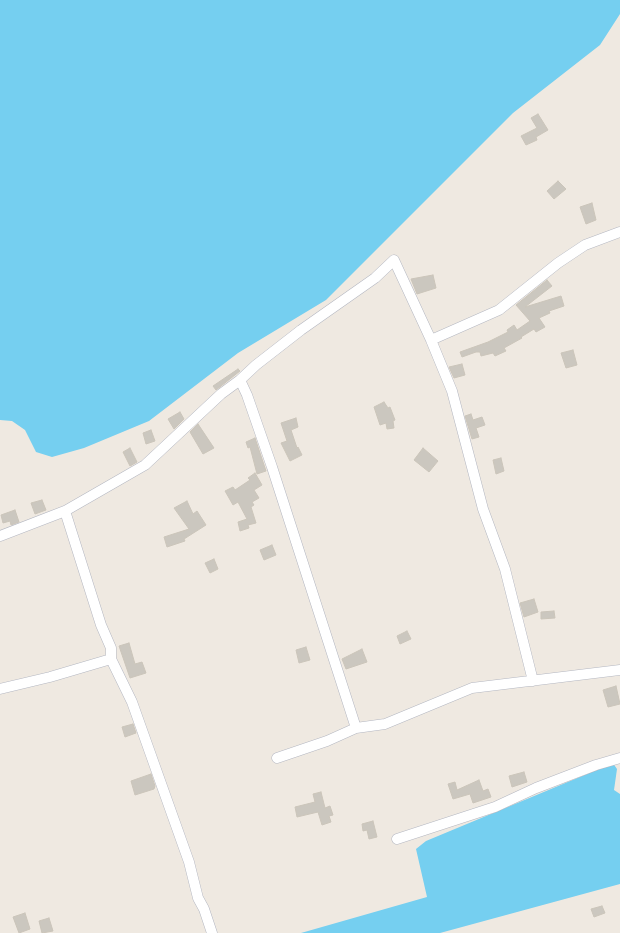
<!DOCTYPE html>
<style>
body{margin:0}
canvas{display:block;background:#efe9e1}
</style>
<canvas width="620" height="933"></canvas>
<script>
const g = document.querySelector('canvas').getContext('2d');
g.lineJoin = 'round';
function paint(path, color) { g.fillStyle = color; g.fill(path, 'evenodd'); }
const poly = rows => new Path2D(rows.map(r => 'M' + r).join(''));
function strokePath(path, color, width, dash) { g.strokeStyle = color; g.lineWidth = width; g.lineCap = dash ? 'butt' : 'round'; g.setLineDash(dash || []); g.stroke(path); }
paint(poly([
 [0,0,620,0,620,14,600,45,513,113,326,300,238,353,149,421,84,448,52,457,36,452,25,430,12,421,0,420],
 [610,759,617,769,614,790,620,794,620,884,440,933,301,933,427,897,416,849,426,841,587,774]
]), '#75cff0');
const building = poly([
 [538,114,548,130,536,137,537,140,526,145,521,136,537,128,531,118,538,114],
 [558,181,566,189,554,199,547,191,558,181],
 [592,203,596,220,586,224,580,207,592,203],
 [433,275,436,288,417,294,411,279,433,275],
 [547,280,552,286,525,307,561,296,564,306,549,311,550,313,539,318,545,327,536,332,534,329,521,337,522,338,504,348,506,351,495,356,493,353,481,356,480,352,476,352,462,357,460,352,488,342,508,332,507,330,514,325,517,330,530,321,516,305,547,280],
 [573,350,577,365,566,368,561,353,573,350],
 [462,364,465,375,454,378,449,367,462,364],
 [238,369,240,371,216,390,213,386,238,369],
 [384,402,388,408,390,407,395,420,393,421,394,428,387,429,386,423,380,425,374,407,384,402],
 [180,412,184,419,174,429,168,419,180,412],
 [471,414,473,420,482,417,485,425,476,428,479,437,472,439,465,416,471,414],
 [296,418,298,427,291,430,297,448,298,447,302,455,290,461,281,443,287,441,281,423,296,418],
 [198,424,214,448,203,454,190,432,198,424],
 [151,430,155,441,146,444,143,433,151,430],
 [255,438,266,471,257,474,250,447,248,448,246,442,255,438],
 [130,448,137,462,130,466,123,452,130,448],
 [423,448,438,461,429,472,414,460,423,448],
 [501,458,504,471,496,474,493,460,501,458],
 [255,473,262,485,254,490,259,498,252,502,254,505,251,507,256,523,248,525,249,528,240,531,238,522,247,519,238,502,233,505,225,491,233,487,235,490,250,480,248,478,255,473],
 [42,500,46,510,35,514,31,503,42,500],
 [187,501,193,514,197,511,206,525,184,539,185,541,167,547,164,537,189,529,174,508,187,501],
 [15,510,19,522,11,525,10,521,3,523,1,515,15,510],
 [272,545,276,555,264,560,260,550,272,545],
 [214,559,218,569,210,573,205,563,214,559],
 [534,599,538,612,524,617,520,603,534,599],
 [554,611,555,618,541,619,541,612,554,611],
 [407,631,411,639,400,644,397,636,407,631],
 [129,643,135,664,142,662,146,673,130,678,119,646,129,643],
 [306,647,310,660,299,663,296,650,306,647],
 [362,649,367,662,346,669,342,659,362,649],
 [616,686,620,704,608,707,603,690,616,686],
 [133,724,136,733,125,737,122,727,133,724],
 [524,772,527,782,512,787,509,776,524,772],
 [151,774,155,786,154,789,135,795,131,781,151,774],
 [479,780,483,791,488,789,491,797,473,803,470,794,453,799,448,784,455,782,457,790,479,780],
 [321,792,325,808,330,806,333,815,329,816,331,822,322,825,318,812,297,817,295,807,315,802,313,794,321,792],
 [373,821,377,837,369,839,367,830,363,831,362,824,373,821],
 [602,906,605,913,594,917,591,909,602,906],
 [25,913,30,929,19,933,13,917,25,913],
 [49,918,53,931,42,933,39,921,49,918]
]);
paint(building, '#cbc7bf');
strokePath(building, '#cbc5ba', 1);
const minor = poly([
 [431,340,499,310,558,263,585,245,620,232],
 [240,380,256,365,301,330,375,278,394,260,431,340,452,391,483,509,505,569,533,681],
 [65,511,101,625,111,648,111,659,132,702,189,862,198,898,204,909,212,933],
 [0,536,65,511,145,465,221,394,240,380,247,395,272,467,356,728],
 [0,689,50,677,111,659],
 [277,758,327,741,356,728,385,724,472,688,620,670],
 [397,839,495,807,536,788,596,765,620,758]
]);
strokePath(minor, '#b4b7c1', 11);
strokePath(minor, '#fff', 10);
</script>
